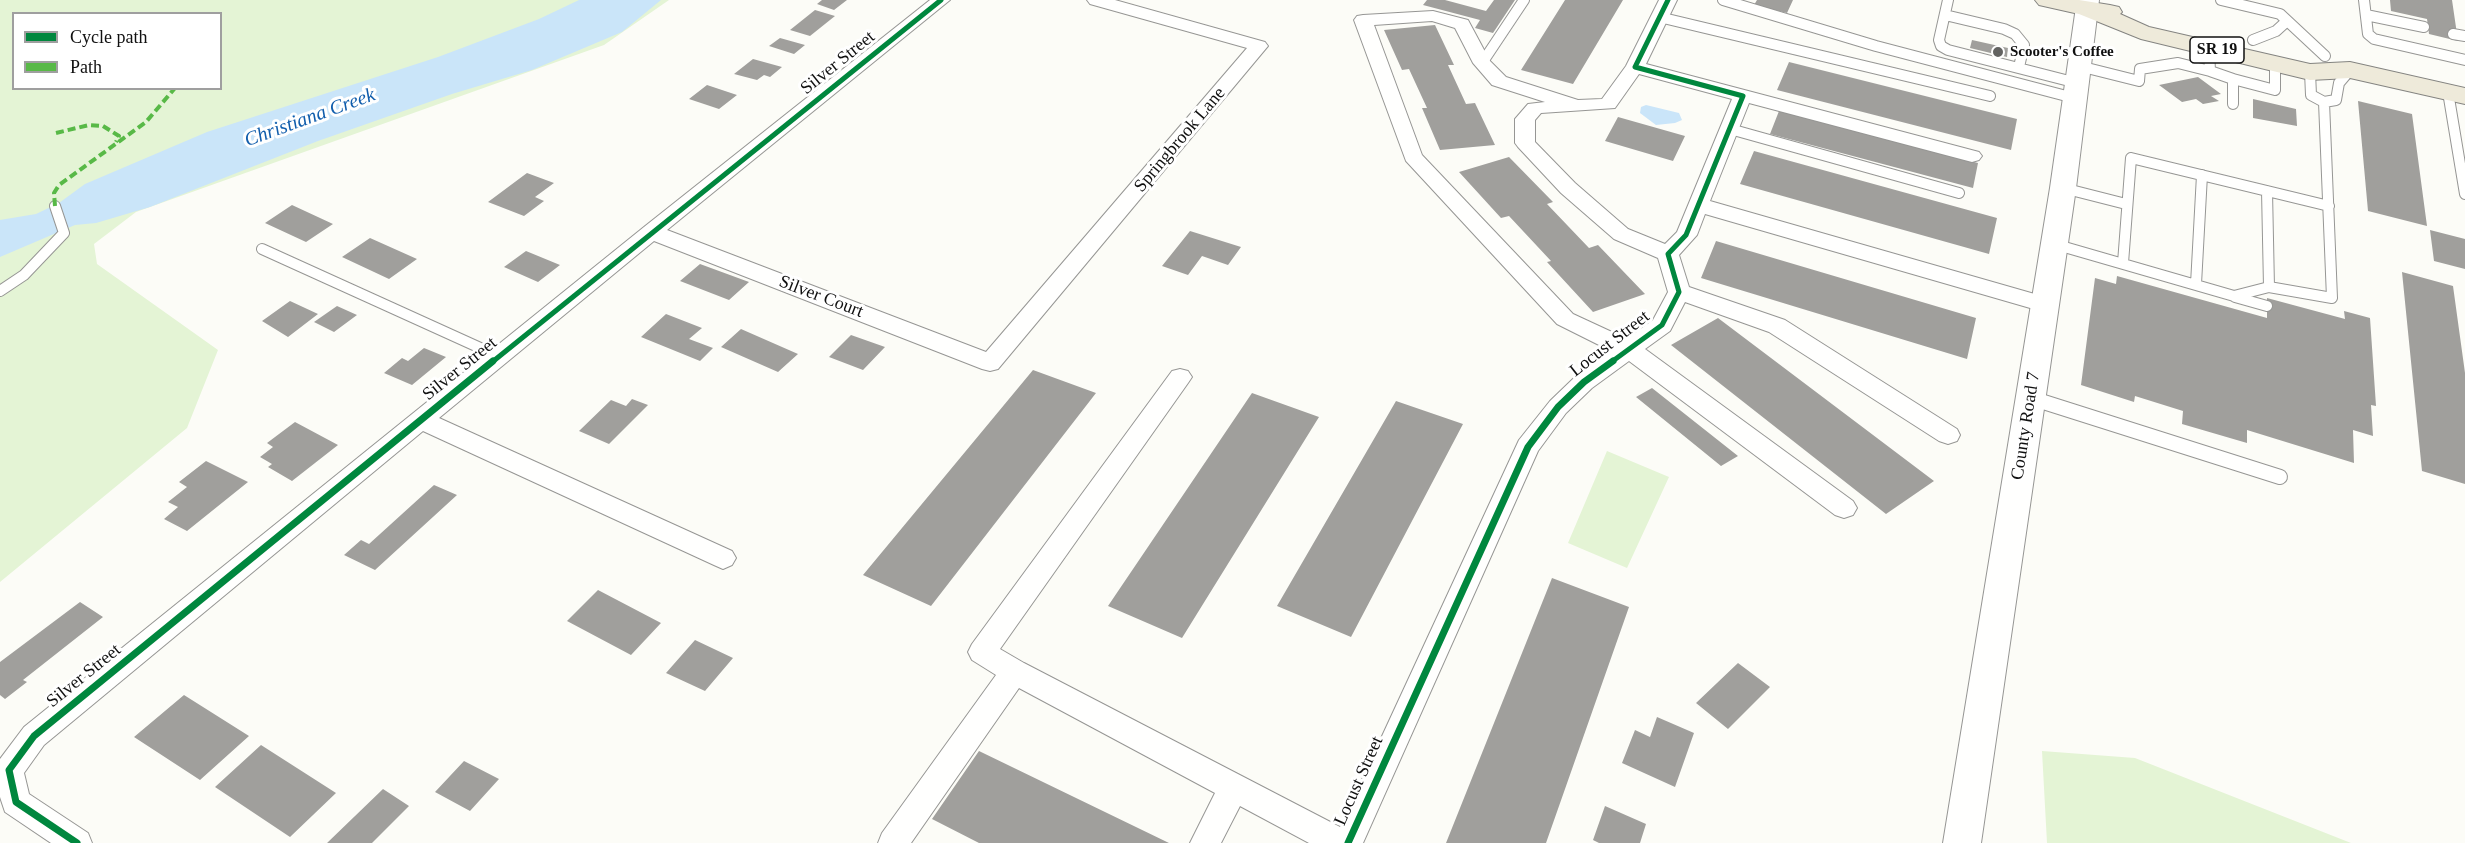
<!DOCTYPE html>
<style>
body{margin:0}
#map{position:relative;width:2465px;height:843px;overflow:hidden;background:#fcfcf7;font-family:Georgia,serif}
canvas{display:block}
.legend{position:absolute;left:12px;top:12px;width:210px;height:78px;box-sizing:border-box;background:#fff;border:2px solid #9f9f9f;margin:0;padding:8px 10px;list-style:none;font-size:18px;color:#101010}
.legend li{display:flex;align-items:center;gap:12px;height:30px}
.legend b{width:30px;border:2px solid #9f9f9f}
</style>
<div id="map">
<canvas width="2465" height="843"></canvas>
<ul class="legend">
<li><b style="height:8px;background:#00873e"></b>Cycle path</li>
<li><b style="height:8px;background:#58b947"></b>Path</li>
</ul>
</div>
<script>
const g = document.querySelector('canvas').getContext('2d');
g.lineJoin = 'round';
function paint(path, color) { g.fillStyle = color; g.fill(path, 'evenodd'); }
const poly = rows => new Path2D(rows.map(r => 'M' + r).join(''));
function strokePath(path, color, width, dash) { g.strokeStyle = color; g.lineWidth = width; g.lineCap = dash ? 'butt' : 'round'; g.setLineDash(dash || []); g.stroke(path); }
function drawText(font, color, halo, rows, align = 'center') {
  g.font = font + ' Georgia,serif'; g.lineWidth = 6; g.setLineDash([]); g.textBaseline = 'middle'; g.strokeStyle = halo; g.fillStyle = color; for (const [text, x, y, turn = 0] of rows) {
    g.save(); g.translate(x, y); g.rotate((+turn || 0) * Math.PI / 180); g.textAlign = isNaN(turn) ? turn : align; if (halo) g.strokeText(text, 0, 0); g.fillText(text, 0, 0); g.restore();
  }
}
paint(poly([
 [0,0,669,0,604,45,136,212,94,244,97,264,218,350,187,428,0,582],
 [14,14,220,14,220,88,14,88],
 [1607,451,1669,477,1627,568,1568,543],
 [2042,751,2135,758,2351,843,2047,843]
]), '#e4f4d5');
paint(poly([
 [579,0,661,0,622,32,532,70,452,94,318,141,150,207,96,223,75,225,0,257,0,220,36,214,59,203,85,184,207,132,438,57,539,19],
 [1646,105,1679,113,1682,120,1675,123,1656,125,1640,113,1641,107]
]), '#cae5f9');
paint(poly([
 [822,0,847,0,834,10,817,4],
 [1427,0,1445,0,1486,11,1494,0,1515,0,1493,33,1475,28,1480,20,1423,5],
 [1565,0,1623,0,1573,84,1521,70],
 [1757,0,1793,0,1787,13,1754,5],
 [2390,0,2452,0,2458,41,2429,34,2427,19,2391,11],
 [815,10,835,16,810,36,790,30],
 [1435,25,1454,65,1448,65,1466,104,1475,103,1495,145,1440,150,1422,108,1427,108,1409,69,1402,70,1384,30],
 [780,38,805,45,794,54,769,46],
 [1972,40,2008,48,2007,57,1970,48],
 [753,59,782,67,770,77,764,75,757,80,734,74],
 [1789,62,2017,119,2011,150,1777,90],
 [2198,77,2221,94,2211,96,2219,101,2203,104,2196,99,2182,102,2159,85],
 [707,85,737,95,719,109,689,99],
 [2253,99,2296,109,2297,126,2253,118],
 [2358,101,2412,114,2427,226,2368,211],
 [1779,111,1978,163,1973,188,1770,134],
 [1618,117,1685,136,1673,161,1605,141],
 [1754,151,1997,218,1989,254,1740,184],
 [1509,157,1553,202,1547,204,1589,248,1598,245,1645,294,1593,312,1547,262,1551,261,1509,216,1501,218,1459,172],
 [527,173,554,183,535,197,544,201,524,216,488,202],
 [292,205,333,224,306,242,265,223],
 [2430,230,2465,239,2465,269,2434,261],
 [1190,231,1241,247,1228,265,1202,256,1188,275,1162,266],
 [370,238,417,259,389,279,342,257],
 [1716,241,1976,318,1967,359,1701,278],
 [526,251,560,265,538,282,504,267],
 [700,264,749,282,729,300,680,281],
 [2402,272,2453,286,2465,373,2465,484,2422,471],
 [2117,276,2267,318,2267,298,2345,319,2344,311,2370,318,2376,406,2371,405,2373,436,2353,430,2354,463,2247,430,2247,443,2182,424,2183,411,2135,396,2134,402,2081,385,2095,278,2116,284],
 [290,301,318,314,288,337,262,321],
 [337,306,357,315,334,332,314,322],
 [666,314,702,328,689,339,713,348,700,361,641,337],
 [1718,318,1934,481,1886,514,1671,345],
 [741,329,798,354,778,372,721,347],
 [851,335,885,347,863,370,829,357],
 [424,348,446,357,412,385,384,373,402,358,408,361],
 [1033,370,1096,393,931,606,863,575],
 [1652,388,1738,456,1721,466,1636,397],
 [1252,393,1319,417,1182,638,1108,606],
 [632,399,648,405,609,444,579,431,611,400,626,406],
 [1396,401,1463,424,1351,637,1277,606],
 [295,422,338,445,292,481,268,467,272,464,260,457,273,447,267,443],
 [206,461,248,482,187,531,164,519,178,507,168,502,187,487,179,482],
 [434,485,457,495,375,570,344,555,361,540,369,544],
 [1552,578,1629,607,1546,843,1446,843],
 [598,590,661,623,631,655,567,621],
 [80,602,103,617,23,680,27,682,5,699,0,695,0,662],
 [695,640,733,658,705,691,666,673],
 [1738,663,1770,687,1728,729,1696,703],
 [184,695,249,736,200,780,134,737],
 [1657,717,1694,733,1675,787,1622,763,1635,730,1650,737],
 [261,745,336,793,290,837,215,787],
 [979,751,1169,843,979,843,932,819],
 [464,761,499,779,470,811,435,792],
 [383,789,409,806,372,843,327,843],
 [1605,806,1646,824,1640,843,1599,843,1593,840]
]), '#a09f9c');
const serviceFar1 = poly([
 [1723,0,1876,46,2074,98],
 [1948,0,1939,40,1941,46,1948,50,2077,83],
 [2221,0,2280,14,2325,56],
 [2364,0,2368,34,2374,39,2465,60],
 [1945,15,2004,29,2015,34,2024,45,2019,67],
 [2366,15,2424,27],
 [1659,17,1990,96],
 [2453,34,2465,36],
 [2253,40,2276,31,2287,21],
 [2209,48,2210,71,2233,79],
 [1482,63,1524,0],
 [2079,66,2139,81,2140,69,2178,63,2210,71],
 [2310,72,2311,95,2324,102,2336,100,2339,83,2350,70],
 [2448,92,2465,194],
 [2233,104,2233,79,2275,90,2275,64],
 [1730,129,1959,193],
 [2063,188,2126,204],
 [2267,191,2269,287],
 [2054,244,2234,296,2269,287,2332,298,2324,102],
 [262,249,498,356],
 [2123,263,2131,158,2329,206],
 [2196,284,2202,175],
 [0,291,24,275,64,233,55,206],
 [2235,297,2267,306]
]);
const service = poly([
 [2031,398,2280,477]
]);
const minor = poly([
 [930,0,950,0,667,230,986,352,1247,48,1090,4,1087,0,1115,0,1265,42,1268,46,998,369,990,371,982,369,654,241,439,418,732,551,736,558,732,565,723,569,714,565,423,431,44,745,24,773,29,794,88,833,92,843,51,843,5,812,0,797,0,759,24,727,644,227,930,0],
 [1659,0,1677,0,1646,64,1979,152,1982,156,1979,160,1972,162,1749,103,1710,201,2052,299,2055,304,2052,309,2044,312,1705,214,1697,235,1679,255,1689,287,1785,320,1957,429,1960,435,1957,441,1948,444,1939,441,1769,332,1685,302,1670,331,1645,349,1853,501,1857,508,1853,515,1844,518,1835,515,1629,361,1592,388,1566,413,1538,451,1363,843,1309,843,1240,806,1221,843,1190,843,1215,793,1019,688,911,843,878,843,882,833,996,675,972,660,968,652,972,644,1172,371,1180,369,1188,371,1192,377,1188,383,1000,649,1024,663,1340,827,1519,440,1550,401,1576,376,1611,351,1557,324,1406,161,1354,20,1357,16,1363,15,1433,11,1468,20,1490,61,1506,77,1578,100,1602,99,1626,66,1659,0],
 [1432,21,1455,28,1473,63,1492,85,1545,102,1528,104,1515,119,1515,143,1518,147,1561,193,1614,239,1658,258,1668,292,1653,320,1627,339,1573,314,1422,155,1374,25,1432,21],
 [1639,74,1732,99,1677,232,1665,244,1628,229,1575,183,1535,142,1535,120,1541,113,1615,108,1639,74]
]);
const tertiary = poly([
 [2077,0,2099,0,2076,188,1981,843,1943,843,2050,188,2077,0]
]);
const primary = poly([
 [2035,0,2079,0,2110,5,2119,7,2122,12,2120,14,2149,27,2310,64,2350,62,2465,88,2465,104,2350,78,2310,80,2141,39,2079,14,2039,5,2035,0]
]);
strokePath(serviceFar1, '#969694', 12);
strokePath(service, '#969694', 16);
strokePath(minor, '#969694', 2);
strokePath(tertiary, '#969694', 2);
strokePath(primary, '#848481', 2);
strokePath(serviceFar1, '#fffffe', 10);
strokePath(service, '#fffffe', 14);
paint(minor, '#fffffe');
paint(tertiary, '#fffffe');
paint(primary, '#eeeada');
strokePath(poly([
 [56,133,89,125,103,126,119,136,116,142],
 [55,206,54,193,59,185,146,122,175,88]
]), '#58b947', 4, [8, 4]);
strokePath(poly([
 [491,363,941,0],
 [1610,363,1662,325,1679,292,1668,254,1686,235,1743,96,1635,67,1668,0]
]), '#00873e', 5);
strokePath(poly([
 [77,843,16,802,9,770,34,736,493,361],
 [1348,843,1528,447,1558,407,1584,382,1613,361]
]), '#00873e', 7);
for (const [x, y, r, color] of [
 [1998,52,6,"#636361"]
]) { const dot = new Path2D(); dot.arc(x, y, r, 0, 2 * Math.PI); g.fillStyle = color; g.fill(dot); strokePath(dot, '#fff', 2); }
drawText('bold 15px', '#101010', '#fff', [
 ["Scooter's Coffee",2010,52]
], 'left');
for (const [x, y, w] of [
 [2217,50,54]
]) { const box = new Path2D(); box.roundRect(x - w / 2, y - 13, w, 26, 4.5); g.fillStyle = '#fff'; g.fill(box); strokePath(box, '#101010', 1.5); }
drawText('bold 16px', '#101010', null, [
 ["SR 19",2217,50]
]);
drawText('18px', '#101010', '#fff', [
 ["Silver Street",838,63,-39],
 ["Springbrook Lane",1180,140,-50],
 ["Silver Court",821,297,21],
 ["Locust Street",1610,344,-38],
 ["Silver Street",460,369,-39],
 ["County Road 7",2026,426,-81],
 ["Silver Street",84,676,-39],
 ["Locust Street",1359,781,-66]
]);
drawText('italic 20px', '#105dac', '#fff', [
 ["Christiana Creek",310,118,-20]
]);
</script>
